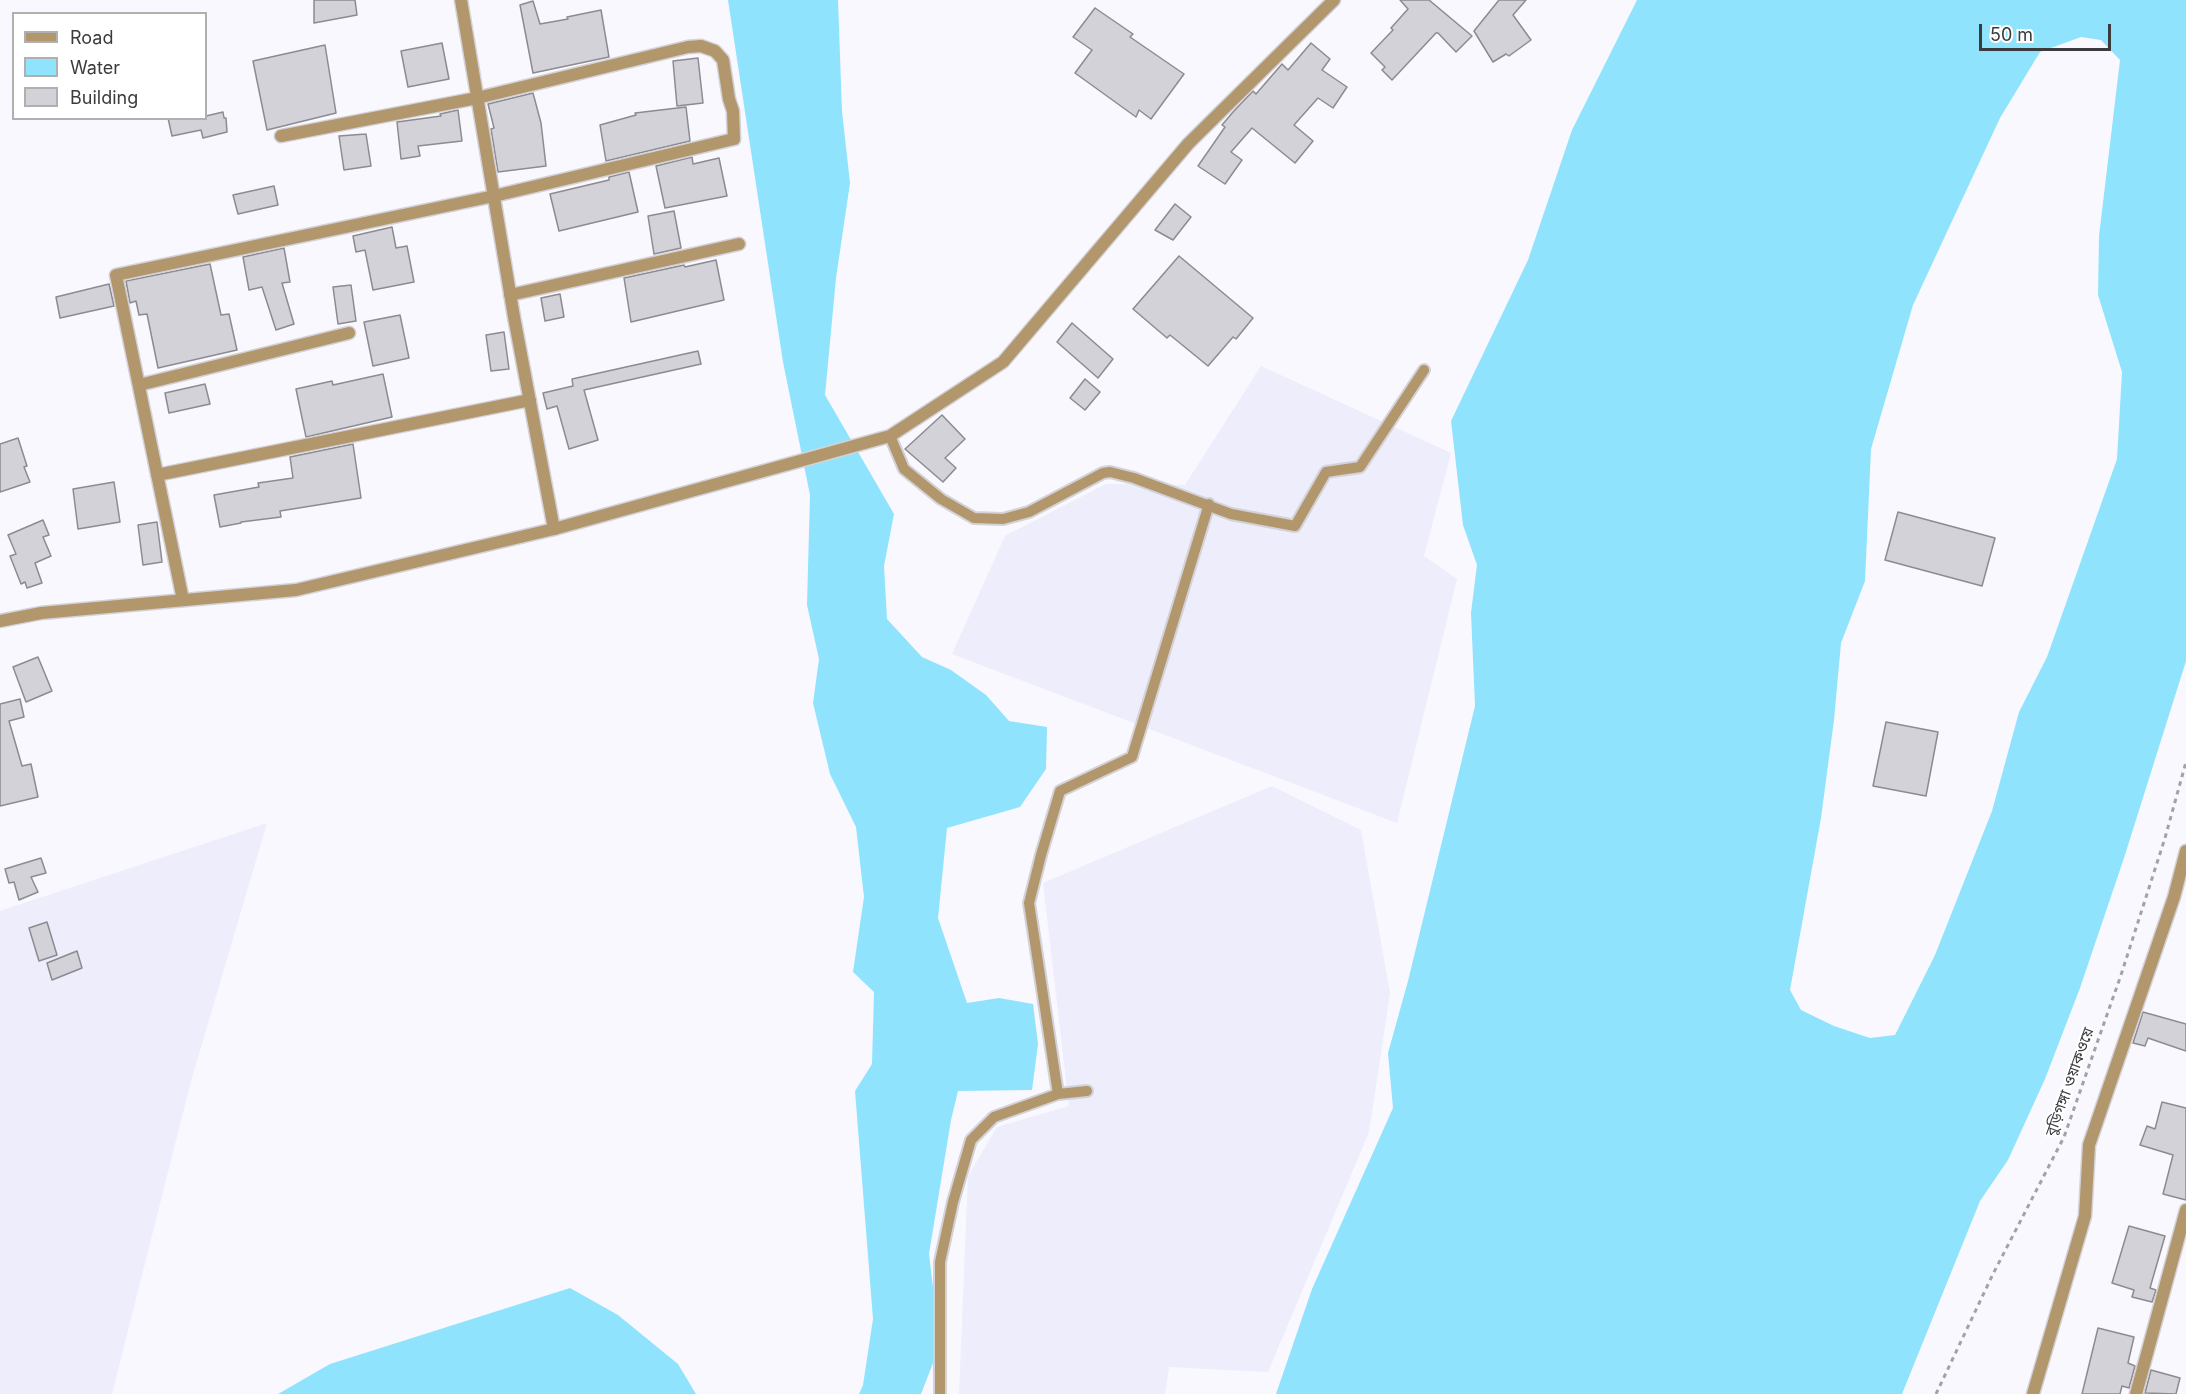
<!DOCTYPE html>
<meta charset="utf-8">
<style>
body{margin:0}
#map{position:relative;width:2186px;height:1394px;overflow:hidden;background:#f9f8ff;font-family:Inter,sans-serif}
canvas{display:block}
.legend{position:absolute;left:12px;top:12px;width:195px;height:108px;box-sizing:border-box;background:#fff;border:2px solid #b1b0b1;margin:0;padding:8px 10px;list-style:none;font-size:18px;color:#3b3a3d}
.legend li{display:flex;align-items:center;gap:12px;height:30px}
.legend b{width:30px;border:2px solid #b1b0b1}
.scale{position:absolute;left:1979px;top:24px;width:132px;height:27px;box-sizing:border-box;border:3px solid #3b3a3d;border-top:0;padding-left:8px;font-size:18px;line-height:21px;white-space:nowrap;color:#3b3a3d;-webkit-text-stroke:4px #fff;paint-order:stroke}
</style>
<div id="map">
<canvas width="2186" height="1394"></canvas>
<ul class="legend">
<li><b style="height:8px;background:#b2976c"></b>Road</li>
<li><b style="height:16px;background:#90e3fc"></b>Water</li>
<li><b style="height:16px;background:#d3d2d9"></b>Building</li>
</ul>
<div class="scale">50 m</div>
</div>
<script>
const g = document.querySelector('canvas').getContext('2d');
g.lineJoin = 'round';
function paint(path, color) { g.fillStyle = color; g.fill(path, 'evenodd'); }
const poly = rows => new Path2D(rows.map(r => 'M' + r).join(''));
function strokePath(path, color, width, dash) { g.strokeStyle = color; g.lineWidth = width; g.lineCap = dash ? 'butt' : 'round'; g.setLineDash(dash || []); g.stroke(path); }
function drawText(font, color, halo, rows, align = 'center') {
  g.font = font + ' Inter,"Noto Sans Bengali",sans-serif'; g.lineWidth = 4.5; g.setLineDash([]); g.textBaseline = 'middle'; g.strokeStyle = halo; g.fillStyle = color; for (const [text, x, y, turn = 0] of rows) {
    g.save(); g.translate(x, y); g.rotate((+turn || 0) * Math.PI / 180); g.textAlign = isNaN(turn) ? turn : align; if (halo) g.strokeText(text, 0, 0); g.fillText(text, 0, 0); g.restore();
  }
}
paint(poly([
 [1261,366,1451,453,1424,556,1457,579,1397,823,952,654,1005,536,1106,484,1185,485],
 [1272,786,1361,830,1390,993,1369,1132,1268,1372,1169,1367,1165,1394,959,1394,968,1176,997,1127,1069,1106,1043,883],
 [267,823,191,1081,112,1394,0,1394,0,911]
]), '#ededfb');
paint(poly([
 [728,0,838,0,842,111,850,183,836,278,825,395,894,514,884,566,887,619,922,657,951,670,986,695,1009,721,1047,727,1046,769,1020,807,947,828,938,918,967,1003,999,998,1033,1004,1038,1044,1032,1090,958,1091,951,1120,929,1254,940,1345,921,1394,859,1394,863,1385,873,1319,855,1091,872,1064,874,992,853,972,864,897,856,827,830,774,813,703,819,659,807,605,810,495,783,362],
 [1637,0,2186,0,2186,661,2124,858,2080,988,2045,1079,2008,1160,1980,1201,1902,1394,1276,1394,1312,1289,1393,1108,1388,1053,1408,981,1475,706,1471,613,1477,565,1463,525,1451,421,1528,260,1572,130],
 [2081,37,2101,40,2120,60,2099,236,2098,295,2122,372,2117,459,2047,657,2019,712,1992,811,1935,955,1895,1035,1870,1038,1834,1026,1801,1010,1790,990,1821,818,1834,720,1841,643,1865,581,1871,449,1913,305,2000,118,2040,52],
 [570,1288,618,1315,678,1364,696,1394,278,1394,330,1364]
]), '#90e3fc');
const building = poly([
 [314,0,355,0,357,15,314,23,314,0],
 [1400,0,1429,0,1472,36,1456,52,1438,33,1436,33,1392,80,1382,70,1385,67,1371,53,1393,30,1391,28,1408,9,1400,0],
 [1499,0,1526,0,1513,15,1531,40,1509,56,1506,54,1493,62,1474,31,1499,0],
 [533,1,540,24,568,19,567,17,601,10,609,57,533,73,520,5,533,1],
 [1095,8,1133,34,1130,37,1184,74,1151,119,1139,110,1136,117,1075,73,1092,50,1073,37,1095,8],
 [442,43,449,79,408,87,401,51,442,43],
 [1311,43,1330,59,1322,70,1347,87,1333,108,1318,98,1294,125,1313,141,1295,163,1252,128,1231,152,1242,160,1225,184,1198,166,1225,127,1222,125,1233,112,1253,91,1256,94,1282,64,1288,70,1311,43],
 [325,45,336,113,267,130,253,61,325,45],
 [698,58,703,103,677,106,673,61,698,58],
 [533,93,541,123,546,166,498,172,491,129,494,128,488,104,533,93],
 [686,107,690,141,606,161,600,125,636,115,635,113,686,107],
 [458,110,462,141,418,146,420,156,401,159,397,122,441,116,440,114,458,110],
 [223,112,224,118,226,118,227,132,203,138,201,130,172,136,168,118,206,118,206,116,223,112],
 [366,134,371,166,344,170,339,136,366,134],
 [692,157,693,164,719,158,727,196,665,208,656,166,692,157],
 [629,172,638,212,559,231,550,194,609,180,609,177,629,172],
 [274,186,278,205,238,214,233,195,274,186],
 [1175,204,1191,217,1173,240,1155,230,1175,204],
 [674,211,681,248,654,254,648,216,674,211],
 [392,227,396,248,407,246,414,282,373,290,365,250,356,252,353,236,392,227],
 [284,248,290,282,282,283,294,324,276,330,262,287,249,290,243,257,284,248],
 [1179,256,1253,318,1236,339,1233,337,1208,366,1170,335,1167,338,1133,309,1179,256],
 [716,260,724,300,631,322,624,278,684,265,685,267,716,260],
 [210,264,221,315,229,314,237,350,158,368,147,314,139,315,136,301,130,303,126,281,210,264],
 [109,284,114,306,60,318,56,297,109,284],
 [351,285,356,321,338,324,333,287,351,285],
 [560,294,564,317,545,321,541,298,560,294],
 [400,315,409,358,373,366,364,322,400,315],
 [1072,323,1113,359,1098,378,1057,342,1072,323],
 [504,332,509,369,491,371,486,335,504,332],
 [698,351,701,364,584,390,598,440,569,449,557,406,547,409,543,393,573,386,572,379,698,351],
 [383,374,392,417,306,437,296,389,332,381,333,385,383,374],
 [1085,379,1100,392,1085,410,1070,398,1085,379],
 [205,384,210,404,169,413,165,393,205,384],
 [942,415,965,439,945,458,956,468,943,482,905,449,942,415],
 [18,438,27,466,24,467,30,482,0,492,0,444,18,438],
 [353,444,361,498,280,511,281,517,241,522,241,523,220,527,214,495,259,487,258,483,293,478,290,457,353,444],
 [114,482,120,522,78,529,73,489,114,482],
 [1898,512,1995,538,1982,586,1885,560,1898,512],
 [43,520,49,535,43,537,51,556,35,563,42,583,27,588,25,582,21,584,10,556,16,554,8,535,43,520],
 [157,522,162,562,143,565,138,525,157,522],
 [38,657,52,691,26,702,13,667,38,657],
 [20,699,24,717,9,721,22,766,31,764,38,797,0,806,0,704,20,699],
 [1886,722,1938,732,1926,796,1873,786,1886,722],
 [41,858,46,873,31,877,38,892,19,900,14,882,9,883,5,869,41,858],
 [47,922,57,955,39,961,29,928,47,922],
 [77,951,82,968,52,980,47,963,77,951],
 [2143,1012,2186,1024,2186,1051,2148,1038,2145,1046,2133,1043,2143,1012],
 [2162,1102,2186,1108,2186,1200,2163,1194,2173,1155,2140,1145,2147,1126,2155,1129,2162,1102],
 [2129,1226,2165,1236,2150,1288,2156,1290,2152,1302,2132,1297,2134,1290,2112,1283,2129,1226],
 [2098,1328,2134,1337,2128,1363,2135,1366,2129,1388,2122,1386,2120,1394,2082,1394,2098,1328],
 [2151,1370,2180,1378,2176,1394,2145,1393,2151,1370]
]);
paint(building, '#d3d2d9');
strokePath(building, '#8b8b91', 1.5);
const service = poly([
 [890,436,904,469,941,499,974,518,1003,519,1029,512,1103,473,1110,472,1134,478,1231,514,1295,526,1326,472,1360,467,1424,370],
 [1058,1094,1087,1091],
 [940,1394,940,1262,953,1202,971,1140,994,1117,1058,1094,1029,903,1041,855,1060,791,1132,757,1209,504]
]);
const minor = poly([
 [461,0,514,317,554,529],
 [510,295,739,244],
 [139,385,349,333],
 [157,475,530,400],
 [183,600,116,275,494,196,734,139,733,111,729,99,723,60,715,51,701,46,688,47,477,98,281,136],
 [2033,1394,2085,1216,2089,1145,2174,897,2186,851],
 [2136,1394,2186,1210]
]);
const tertiary = poly([
 [0,621,41,613,296,590,554,529,890,436,1003,362,1188,144,1334,0]
]);
strokePath(service, '#d3d2d8', 14);
strokePath(minor, '#d3d2d8', 15);
strokePath(tertiary, '#d3d2d8', 15);
strokePath(poly([
 [1936,1394,1993,1274,2064,1137,2121,975,2165,838,2186,762]
]), '#a3a2a7', 3, [4.5, 4.5]);
strokePath(service, '#b2976c', 10);
strokePath(minor, '#b2976c', 12);
strokePath(tertiary, '#b2976c', 12);
drawText('15px', '#3b3a3d', '#fff', [
 ["বুড়িগঙ্গা ওয়াকওয়ে",2070,1082,-70]
]);
</script>
